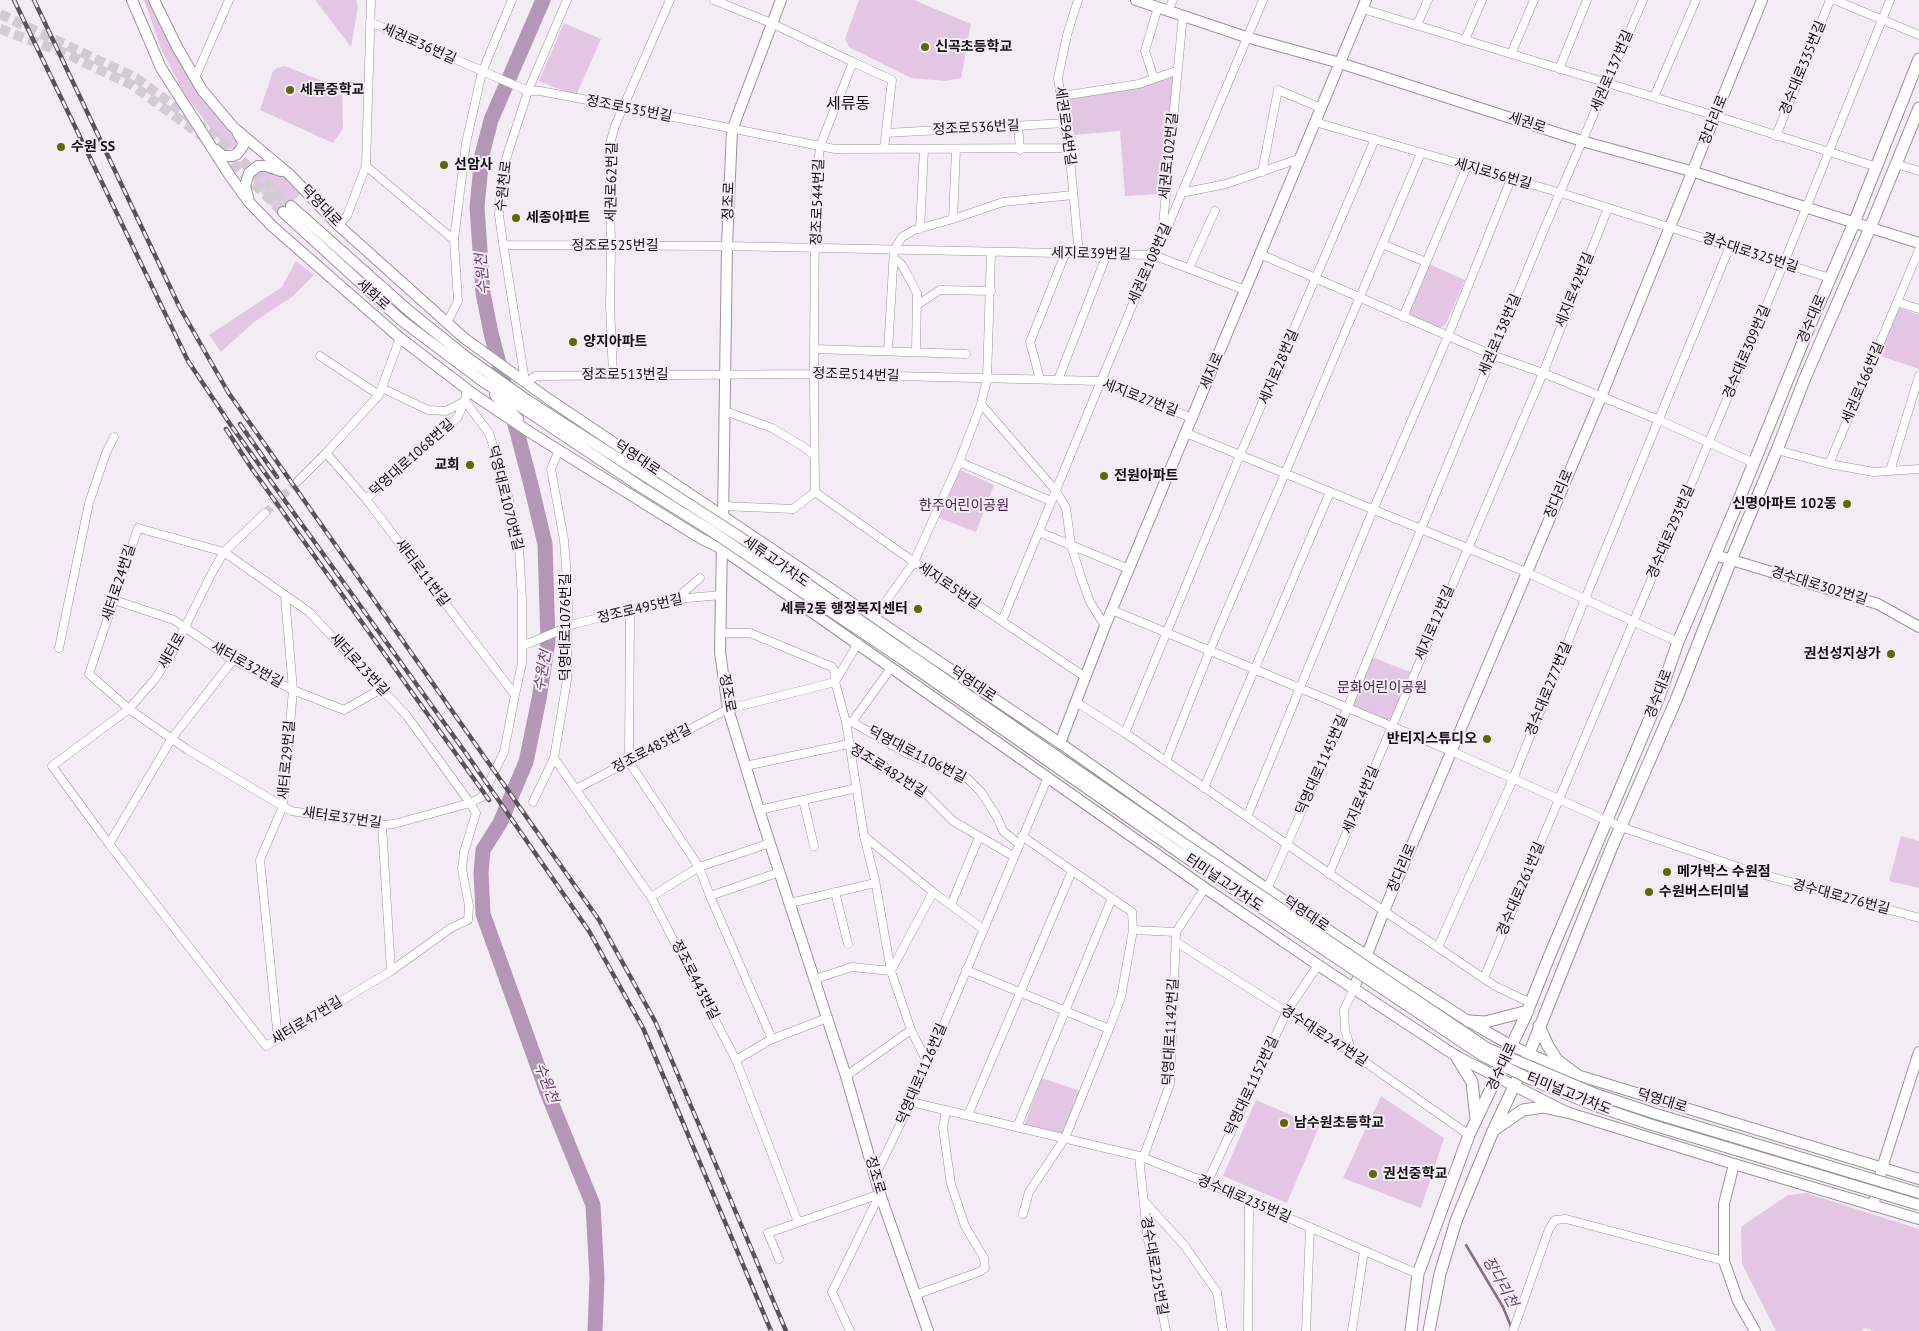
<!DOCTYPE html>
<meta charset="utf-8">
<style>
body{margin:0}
canvas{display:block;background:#f4ecf4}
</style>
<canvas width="1919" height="1331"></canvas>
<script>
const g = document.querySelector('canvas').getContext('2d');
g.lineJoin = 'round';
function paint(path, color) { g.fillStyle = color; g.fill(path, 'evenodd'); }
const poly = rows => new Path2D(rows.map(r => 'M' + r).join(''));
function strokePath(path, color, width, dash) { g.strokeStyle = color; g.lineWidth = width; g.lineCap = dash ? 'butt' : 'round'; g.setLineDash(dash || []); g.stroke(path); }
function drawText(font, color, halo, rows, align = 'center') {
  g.font = font + ' "PT Sans","Noto Sans KR",sans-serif'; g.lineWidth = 4; g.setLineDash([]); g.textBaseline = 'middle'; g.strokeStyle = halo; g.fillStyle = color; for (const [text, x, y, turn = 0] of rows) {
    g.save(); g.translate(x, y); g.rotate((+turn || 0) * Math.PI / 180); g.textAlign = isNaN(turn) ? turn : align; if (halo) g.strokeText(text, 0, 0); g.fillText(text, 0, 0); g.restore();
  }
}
paint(poly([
 [144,0,151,0,156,12,238,136,235,147,227,150,184,93,162,51],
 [315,0,356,0,358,7,351,47],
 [859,0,914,0,971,24,961,78,945,81,911,78,849,47,845,39],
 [564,23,601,39,576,96,539,81],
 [285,66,342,89,343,128,333,143,260,110,273,71,277,68],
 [1174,75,1159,194,1125,196,1120,131,1074,135,1067,97],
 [259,169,279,172,300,194,279,217,254,182,254,176],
 [296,261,314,275,292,297,254,322,221,352,209,335,282,287],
 [1429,264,1465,280,1446,324,1440,328,1411,315,1409,310],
 [1897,307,1919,315,1919,369,1878,355],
 [958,469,994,485,976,532,937,517],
 [1372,657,1410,672,1391,718,1386,720,1356,709,1353,703],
 [1901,836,1919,841,1919,888,1889,881],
 [1042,1078,1080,1091,1062,1134,1024,1126],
 [1381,1096,1444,1138,1421,1208,1343,1178],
 [1256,1100,1319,1127,1287,1203,1223,1176],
 [1806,1193,1919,1229,1919,1331,1873,1331,1865,1328,1861,1331,1776,1331,1742,1264,1741,1227,1788,1195]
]), '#e2c6e4');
strokePath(poly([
 [1466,1245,1503,1307,1512,1329]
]), '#836e85', 2.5);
strokePath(poly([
 [543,0,491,120,482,155,477,207,483,293,491,333,530,481,545,544,548,642,539,699,526,762,500,823,483,850,481,873,483,914,547,1092,593,1205,597,1278,595,1331]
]), '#b496b6', 15);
strokePath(poly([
 [265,513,297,482]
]), '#d2cbd2', 8, [8, 4]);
strokePath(poly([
 [0,14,136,78,216,137,291,206],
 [0,29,65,53,132,85,205,138],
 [222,152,283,212]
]), '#d2cbd2', 10, [10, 5]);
const street = poly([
 [714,0,771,23,853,62,820,146,815,200,814,374,815,492,914,562,1085,677],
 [1078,0,1067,35,1058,78,1069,148,1079,254],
 [1835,0,1919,35],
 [1363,9,1716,116,1877,167],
 [1168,10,1173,0],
 [370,22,528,91,540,91,624,107,835,149,1069,148],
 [1417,25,1428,0],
 [1465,40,1482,0],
 [1511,54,1534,0],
 [853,62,892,80,884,149],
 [1559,69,1587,0],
 [195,78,229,0],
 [1154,79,1145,51,1158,7],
 [1062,96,1139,84,1176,71],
 [1654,97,1696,0],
 [1315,122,1561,193,1830,278],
 [1018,125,1020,150],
 [886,133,1066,123],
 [1776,136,1830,0],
 [1896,164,1919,171],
 [366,166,454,240],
 [1262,172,1278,90,1321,108],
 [1181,193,1226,184,1301,158],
 [953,219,956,150],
 [338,225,347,216,366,166,371,0],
 [920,229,924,149],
 [1162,235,1183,15],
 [1382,244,1426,262],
 [503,245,727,246,1153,255,1245,290],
 [1260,254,1492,355,1543,373,1659,420,1754,463],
 [894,258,902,265,917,293,916,352],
 [1189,268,1215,211],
 [1897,302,1919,309],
 [917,305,940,290,991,291],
 [1403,317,1467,166],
 [447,323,458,301,454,240,466,143,482,72,512,0],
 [814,349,966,354],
 [888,351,894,250,902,237,914,230,953,219,1003,202,1073,195],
 [320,356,379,395],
 [613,375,610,305,611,246,609,158,611,140,615,126,670,0],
 [1040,379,1030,342,1065,254],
 [1058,380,1107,254],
 [525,381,503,243,499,215,501,189,504,165,528,91,567,0],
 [527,383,535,376,814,374,1100,381,1192,418],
 [382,388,428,410,446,411,465,401],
 [981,404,1056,491,1066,508,1071,545,1082,580,1090,602,1105,626],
 [725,411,772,428,802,446,814,455],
 [1186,433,1526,572,1678,642],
 [1777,450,1829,464,1874,472,1919,469],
 [326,453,366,499,515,695],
 [959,462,1051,501],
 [1829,464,1919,250],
 [1890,471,1919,376],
 [297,482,326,453,379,395,400,338],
 [366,499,458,417,466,397,466,389],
 [723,506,793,509,815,492],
 [265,513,224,552,213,571,172,653,155,679,129,709,52,766,109,844,266,1046,391,971,382,825],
 [1039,532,1129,569],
 [676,599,700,578],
 [114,600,174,620,233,660,293,690,344,710,381,689],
 [1112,610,1451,751,1621,827,1747,870,1919,918],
 [630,611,629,762,699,867,710,896,780,872],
 [875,617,914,562,959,462,981,404,987,379,991,252],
 [1002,621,1153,255,1162,240,1263,0],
 [858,643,835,682,846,722,864,836,875,880,891,971,911,1030,927,1062],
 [522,645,530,643,574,624,676,599,721,595],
 [59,648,89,503,106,453,114,437],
 [1076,702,1125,733,1384,911,1495,986,1531,1003],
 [846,722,852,722,906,753,967,778,981,792,997,817,1003,831,1019,844],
 [852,722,891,668],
 [1125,733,1240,455,1375,139],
 [554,758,651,897,736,1060,798,1222],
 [1166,761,1210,650,1421,153],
 [745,766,849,744,925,793,953,821,1013,856],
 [1204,788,1330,492],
 [576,789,728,709,835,682,834,670,832,667,750,633,720,633],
 [803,800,814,846],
 [533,802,554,758,567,680,568,605,566,565,564,540,551,469,559,450],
 [759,810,857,788],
 [1247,817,1373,510,1448,336,1511,179],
 [864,836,933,892,983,929],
 [1022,836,1132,912,1133,930,1176,932],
 [109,844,172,738,233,660],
 [1329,874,1543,373,1608,208],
 [1267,889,1348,707,1543,232,1643,0],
 [835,892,848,944],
 [710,896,772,1039],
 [651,897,699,867,770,843],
 [790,903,875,883],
 [951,905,979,837],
 [1176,942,1352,1053,1469,1135],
 [1438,947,1513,779,1585,599,1730,246],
 [966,970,1109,1029],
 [391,971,451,928,468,920,469,906,462,869,464,852,476,813,470,803,407,716,309,612,224,552,138,528,89,674,129,709,188,750,291,811,382,825,394,824,470,803,482,797,504,752,515,695,522,663,522,600,519,546,505,483,489,433,465,401],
 [1484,978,1784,263,1890,0],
 [815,979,852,967,891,971,933,892],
 [278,1039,260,860,283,806,293,690,285,596],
 [1352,1053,1345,1030,1344,1010,1354,988],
 [736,1060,770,1040,827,1018],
 [846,1076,911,1030],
 [911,1102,1139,1156,1203,1181,1418,1274],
 [968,1115,1072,871],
 [1017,1127,1112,898],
 [1139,1156,1147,1234,1166,1331],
 [1143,1158,1170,1084,1176,932,1205,888],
 [875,1176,911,1102,1048,777],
 [1207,1183,1287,1011,1318,965],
 [1144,1201,1184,1245,1217,1292,1223,1331],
 [1023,1214,1029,1192,1065,1138,1109,1029,1121,997,1133,930],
 [779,1259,768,1233,880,1194],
 [915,1295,979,1272,985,1268,984,1258,965,1226,951,1184,943,1128,946,1110],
 [850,1331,832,1292,880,1194],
 [1248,1331,1249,1201],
 [1306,1331,1310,1227],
 [1352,1331,1364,1251],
 [1513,1331,1549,1229,1555,1220,1566,1219,1724,1261]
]);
const secondary = poly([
 [132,0,161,68,230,176,249,202,272,226,400,338,476,396,531,433,700,538,722,549,1205,888,1318,965,1456,1056,1566,1112,1734,1164,1919,1219],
 [154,0,177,47,202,90,233,127,289,174,338,225,464,338,547,398,1060,743,1267,889,1367,956,1468,1021,1512,1046,1577,1075,1919,1179],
 [1136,0,1246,37,1340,63,1582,141,1694,172,1919,243],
 [216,150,223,156,232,156,237,154,243,146,242,140,238,134],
 [248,197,245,186,249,173,258,166,267,166,281,171],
 [291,206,409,311,465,356,527,400,642,474],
 [283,212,401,320,481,380,638,485],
 [495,395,518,419],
 [723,520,727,246,732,130,781,0],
 [722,544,720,652,728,709,759,810,846,1076,880,1194,928,1331],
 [1715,555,1878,604,1919,627],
 [907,653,1186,845],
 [902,659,1181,854],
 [1060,743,1105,626,1366,0],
 [1354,988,1384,911,1601,397,1762,0],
 [1734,1164,1724,1204,1724,1261,1738,1301,1755,1331],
 [1873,1206,1882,1168,1919,1052]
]);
const primary = poly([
 [1468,1021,1485,1022,1528,1011],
 [1539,1026,1548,1046,1557,1060,1577,1075],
 [1456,1056,1472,1082,1476,1119],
 [1494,1130,1523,1110,1543,1107,1566,1112],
 [1411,1331,1418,1274,1469,1135,1525,1017,1549,957,1659,697,1678,642,1740,497,1807,332,1854,223,1919,59],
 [1429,1331,1440,1274,1456,1221,1493,1131,1529,1054,1611,849,1676,700,1731,560,1777,450,1805,378,1870,228,1919,108]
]);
strokePath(street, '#9a939a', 9);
strokePath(secondary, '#9a939a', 12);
strokePath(primary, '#9a939a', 13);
strokePath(street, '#fff', 8);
strokePath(secondary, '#fff', 10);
strokePath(primary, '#fff', 11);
const rail = poly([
 [14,0,188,361,230,424,470,759,589,931,643,1028,771,1331],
 [34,0,180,308,228,392,599,920,656,1023,786,1331],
 [240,424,277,477],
 [226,429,250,466,489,800]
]);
strokePath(rail, '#585358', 4.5);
strokePath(rail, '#f4ecf4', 2.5, [8]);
const secondaryBridge = poly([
 [642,474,743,539,907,653],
 [638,485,710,530,902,659],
 [1186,845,1487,1048,1596,1094,1653,1113,1919,1193],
 [1181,854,1483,1056,1532,1080,1593,1105,1649,1124,1919,1205]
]);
strokePath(secondaryBridge, '#9a939a', 12, []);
strokePath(secondaryBridge, '#fff', 10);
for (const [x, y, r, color] of [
 [925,47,5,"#616707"],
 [290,90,5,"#616707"],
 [61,147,5,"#616707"],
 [444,165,5,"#616707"],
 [516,218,5,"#616707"],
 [573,342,5,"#616707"],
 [470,465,5,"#616707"],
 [1104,476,5,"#616707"],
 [1847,504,5,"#616707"],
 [918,609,5,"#616707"],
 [1891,654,5,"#616707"],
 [1487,739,5,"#616707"],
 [1667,872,5,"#616707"],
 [1649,892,5,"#616707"],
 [1284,1123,5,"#616707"],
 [1373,1174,5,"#616707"]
]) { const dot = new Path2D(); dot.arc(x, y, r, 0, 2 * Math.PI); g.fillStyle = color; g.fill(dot); strokePath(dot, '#f4ecf4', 2); }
drawText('14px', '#120f12', '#f4ecf4', [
 ["세권로36번길",419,44,24],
 ["경수대로335번길",1803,68,-68],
 ["세권로137번길",1612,71,-67],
 ["정조로535번길",629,109,11],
 ["장다리로",1714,120,-68],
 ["세권로",1527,123,18],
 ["세권로94번길",1065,126,82],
 ["정조로536번길",976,128,-3],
 ["세권로102번길",1169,156,-84],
 ["세지로56번길",1493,174,16],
 ["세권로62번길",612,182,-89],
 ["수원천로",504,186,-83],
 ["정조로",729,201,-88],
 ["정조로544번길",818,202,-88],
 ["덕영대로",321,206,46],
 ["정조로525번길",615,246],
 ["경수대로325번길",1750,253,18],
 ["세지로39번길",1091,254,1],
 ["세권로108번길",1150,264,-66],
 ["세지로42번길",1575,290,-68],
 ["세화로",373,295,42],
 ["경수대로",1812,319,-67],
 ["세권로138번길",1500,335,-67],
 ["경수대로309번길",1747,352,-67],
 ["세지로28번길",1279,367,-67],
 ["세지로",1212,371,-67],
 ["정조로513번길",625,375],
 ["정조로514번길",856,375,2],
 ["세권로166번길",1863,383,-67],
 ["세지로27번길",1140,398,21],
 ["덕영대로1068번길",412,458,-42],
 ["덕영대로",637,458,34],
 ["장다리로",1559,494,-67],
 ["덕영대로1070번길",505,498,76],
 ["경수대로293번길",1671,532,-67],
 ["세류고가차도",776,562,35],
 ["새터로11번길",422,573,53],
 ["새터로24번길",119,583,-72],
 ["세지로5번길",949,586,34],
 ["경수대로302번길",1819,586,17],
 ["정조로495번길",640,609,-13],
 ["세지로12번길",1435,623,-67],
 ["덕영대로1076번길",566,627,-90],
 ["새터로",172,651,-60],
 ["새터로32번길",247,665,29],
 ["새터로23번길",359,665,47],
 ["덕영대로",973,684,34],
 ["경수대로277번길",1549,689,-68],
 ["정조로",727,693,80],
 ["경수대로",1659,694,-69],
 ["정조로485번길",652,749,-28],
 ["덕영대로1106번길",917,755,27],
 ["새터로29번길",287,760,-85],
 ["덕영대로1145번길",1322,765,-66],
 ["정조로482번길",888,771,32],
 ["세지로4번길",1361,800,-67],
 ["새터로37번길",342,818,8],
 ["장다리로",1402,868,-67],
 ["터미널고가차도",1224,883,34],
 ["경수대로261번길",1521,889,-67],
 ["경수대로276번길",1841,897,15],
 ["덕영대로",1306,914,34],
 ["정조로443번길",695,980,63],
 ["새터로47번길",307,1021,-31],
 ["덕영대로1142번길",1171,1032,-87],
 ["경수대로247번길",1324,1036,33],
 ["경수대로",1502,1067,-65],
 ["덕영대로1126번길",922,1074,-67],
 ["덕영대로1152번길",1252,1086,-65],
 ["터미널고가차도",1569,1094,22],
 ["덕영대로",1662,1101,17],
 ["정조로",875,1175,74],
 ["경수대로235번길",1244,1199,23],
 ["경수대로225번길",1154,1266,80]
]);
drawText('bold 14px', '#120f12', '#f4ecf4', [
 ["신곡초등학교",935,47],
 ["세류중학교",300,90],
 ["수원 SS",71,147],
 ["선암사",454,165],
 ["세종아파트",526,218],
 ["양지아파트",583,342],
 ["교회",460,465,"right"],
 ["전원아파트",1114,476],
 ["신명아파트 102동",1837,504,"right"],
 ["세류2동 행정복지센터",908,609,"right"],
 ["권선성지상가",1881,654,"right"],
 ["반티지스튜디오",1477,739,"right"],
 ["메가박스 수원점",1677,872],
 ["수원버스터미널",1659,892],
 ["남수원초등학교",1294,1123],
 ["권선중학교",1383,1174]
], 'left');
drawText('14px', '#49224d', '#f4ecf4', [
 ["한주어린이공원",964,506],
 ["문화어린이공원",1382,688]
]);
drawText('italic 15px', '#6a416d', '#f4ecf4', [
 ["수원천",483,274,-95],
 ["수원천",543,671,-80],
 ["수원천",546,1083,69],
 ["장다리천",1500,1282,61]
]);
drawText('16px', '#120f12', '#f4ecf4', [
 ["세류동",848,104]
]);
</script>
